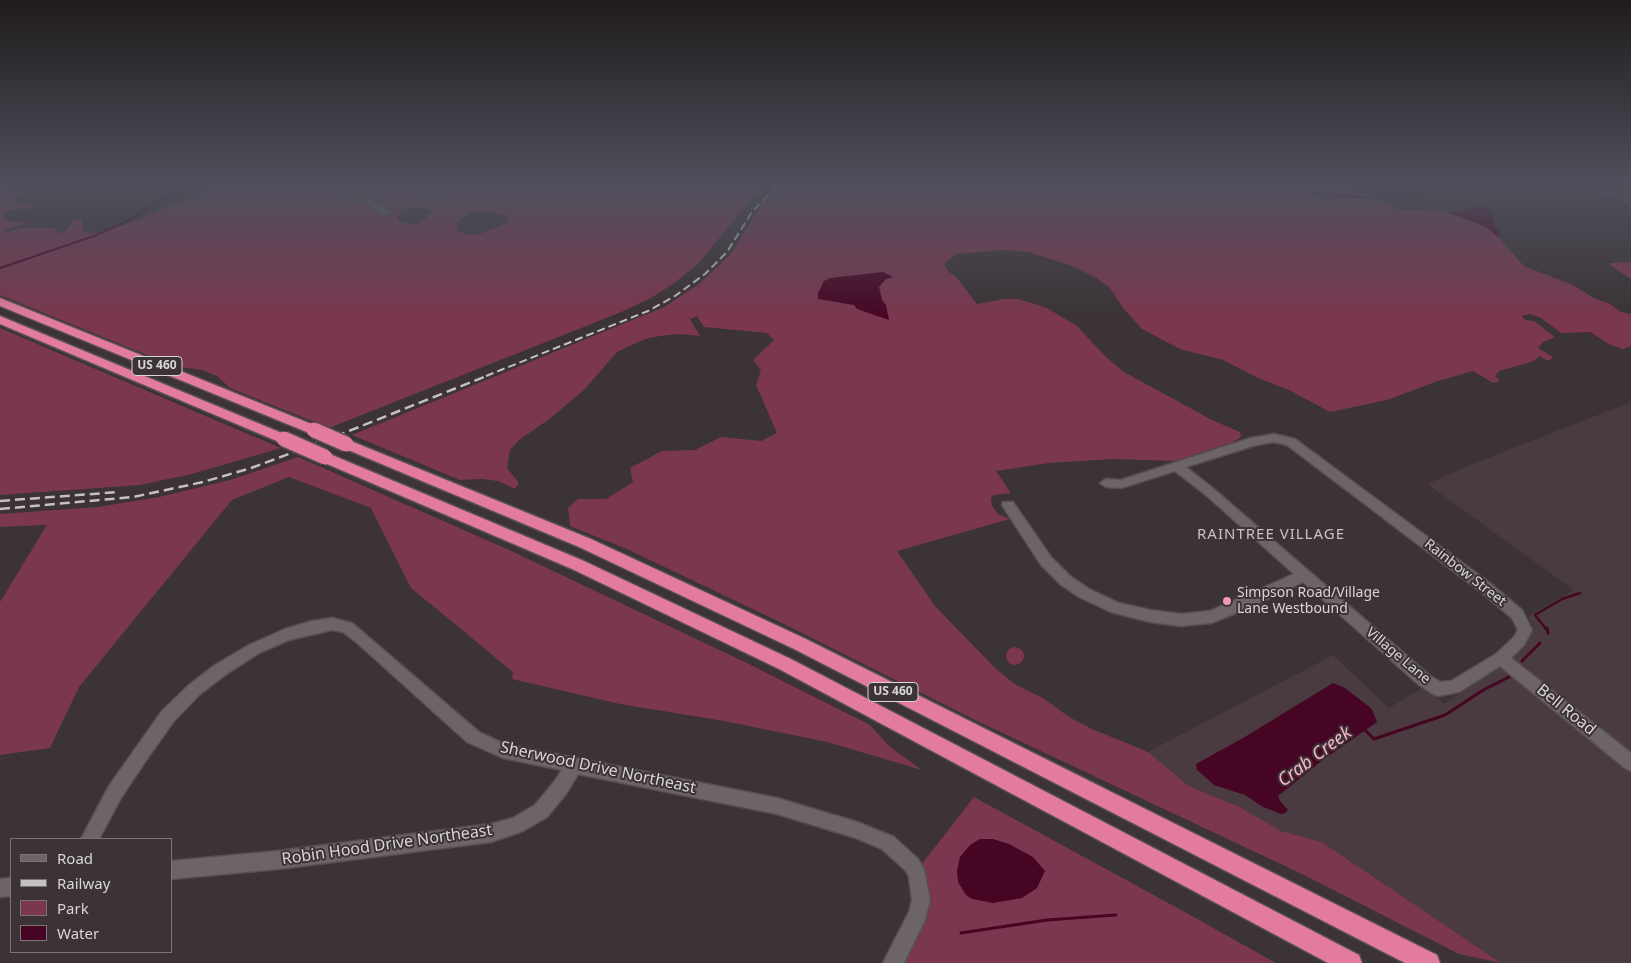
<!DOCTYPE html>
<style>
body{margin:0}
#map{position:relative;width:1631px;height:963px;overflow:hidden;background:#3b3335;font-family:"Noto Sans",sans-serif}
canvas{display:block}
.legend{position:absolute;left:10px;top:838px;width:162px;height:115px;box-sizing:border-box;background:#3b3335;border:1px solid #7b7476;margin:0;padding:6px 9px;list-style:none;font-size:15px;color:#dad5d7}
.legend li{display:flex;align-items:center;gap:10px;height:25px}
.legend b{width:25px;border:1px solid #7b7476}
</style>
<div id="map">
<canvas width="1631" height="963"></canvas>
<ul class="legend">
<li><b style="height:6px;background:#6c6466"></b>Road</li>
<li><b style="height:6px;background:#c5c0c2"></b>Railway</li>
<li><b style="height:14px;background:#7a374f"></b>Park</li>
<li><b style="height:14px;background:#460623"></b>Water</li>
</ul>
</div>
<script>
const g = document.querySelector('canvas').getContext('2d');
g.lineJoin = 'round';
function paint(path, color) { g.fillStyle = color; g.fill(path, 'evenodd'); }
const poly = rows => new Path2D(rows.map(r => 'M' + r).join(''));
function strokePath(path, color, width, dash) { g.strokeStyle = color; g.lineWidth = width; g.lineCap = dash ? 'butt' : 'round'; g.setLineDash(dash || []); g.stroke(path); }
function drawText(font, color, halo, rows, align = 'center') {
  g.font = font + ' "Noto Sans",sans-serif'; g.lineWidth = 4; g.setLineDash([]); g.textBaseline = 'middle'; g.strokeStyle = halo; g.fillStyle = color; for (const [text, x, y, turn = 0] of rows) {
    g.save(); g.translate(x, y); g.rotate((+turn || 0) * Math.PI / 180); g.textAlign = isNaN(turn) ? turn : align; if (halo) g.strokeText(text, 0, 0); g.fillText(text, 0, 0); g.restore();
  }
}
paint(poly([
 [1631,402,1631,963,1501,963,1322,842,1281,831,1189,786,1148,752,1333,655,1389,708,1423,687,1444,704,1493,670,1529,638,1533,625,1528,617,1574,590,1427,484,1470,465]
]), '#493b3f');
paint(poly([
 [0,183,22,183,18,186,10,187,6,191,19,192,14,201,36,204,29,209,10,210,3,213,2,216,8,221,25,222,26,224,7,229,3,233,23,228,53,228,57,230,57,233,61,233,69,228,72,221,81,219,84,228,82,231,92,234,128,224,223,183,767,183,747,204,698,264,673,284,651,298,619,313,329,428,230,388,217,376,202,370,174,366,0,295],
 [424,207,432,211,420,224,402,223,397,219,399,213,405,209],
 [479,211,508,215,509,222,484,233,467,235,457,230,457,223,462,218,469,213],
 [792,183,1339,183,1401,210,1446,211,1486,227,1498,237,1524,266,1573,285,1594,298,1610,304,1621,312,1631,314,1631,346,1623,349,1609,344,1590,332,1561,333,1541,318,1530,314,1522,316,1525,320,1534,321,1555,337,1543,342,1538,348,1553,357,1549,361,1539,356,1534,361,1499,371,1495,376,1500,381,1493,383,1473,371,1438,381,1387,400,1330,412,1289,390,1258,378,1223,360,1180,349,1142,329,1123,308,1110,288,1097,278,1069,265,1029,252,1003,250,956,254,944,264,948,271,957,278,977,304,1004,299,1018,299,1047,308,1077,326,1105,356,1124,372,1212,420,1240,432,1241,437,1233,442,1175,461,1113,459,1049,463,996,471,1011,493,994,495,991,498,992,506,998,514,1010,519,897,551,935,606,996,669,1016,685,1043,698,1069,717,1092,729,1148,752,1189,786,1239,807,1281,831,1322,842,1501,963,1459,954,1304,875,975,720,786,625,629,550,570,526,568,508,578,499,606,499,633,482,630,468,662,451,695,450,721,437,761,441,777,433,756,385,761,370,753,360,774,340,767,333,704,327,697,316,690,319,700,336,679,334,660,336,645,339,617,352,584,390,548,420,519,440,510,450,507,468,519,483,515,489,498,481,482,479,460,480,352,435,664,307,699,284,731,254,762,203,780,185,788,187],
 [1595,188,1615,193,1631,193,1631,209,1619,197,1599,194,1594,190],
 [1631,262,1631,279,1610,265,1610,263],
 [0,328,222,423,281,448,192,474,140,485,0,495],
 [298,457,507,549,751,665,870,725,890,747,922,770,827,742,724,721,620,704,512,679,513,672,411,588,371,508,289,477,232,500,79,687,50,748,0,755,0,602,47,525,0,527,0,514,98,507,159,497,230,480],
 '1006 656a9 9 0 1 1 18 0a9 9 0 1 1-18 0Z',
 [974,797,1183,911,1276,963,902,963,918,938,929,908,929,890,921,865]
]), '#7a374f');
paint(poly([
 [1479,207,1488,208,1490,211,1494,221,1494,225,1500,234,1498,237,1486,227,1449,213],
 [883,272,893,277,886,279,879,287,882,300,886,305,889,320,857,309,854,305,818,299,818,293,824,281,830,278],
 [1333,683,1345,688,1372,709,1377,722,1324,759,1278,796,1280,801,1288,810,1285,813,1281,814,1263,807,1245,795,1214,785,1197,770,1196,764,1243,738],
 [980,839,993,839,1009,844,1033,857,1045,871,1037,888,1022,898,993,903,972,899,966,895,958,882,957,871,960,857,970,845]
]), '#460623');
strokePath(poly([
 [1266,183,1277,187,1322,194,1369,198,1436,190,1458,183],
 [0,268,94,236,128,221,155,203,204,183]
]), '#460623', 2);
strokePath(poly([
 [1547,630,1535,615,1562,599,1580,593]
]), '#460623', 2.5);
strokePath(poly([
 [1547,628,1548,633],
 [1522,661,1540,643],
 [1364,729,1374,739,1445,715,1485,689,1509,677],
 [961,933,1047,920,1116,915]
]), '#460623', 3);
const minor = poly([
 [335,183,345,183,391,212,384,214,335,183],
 [433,183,441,183,436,195,432,198,428,195,433,183],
 [1274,434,1295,439,1491,584,1522,610,1532,630,1524,645,1511,658,1631,753,1631,771,1625,768,1500,666,1459,692,1438,696,1433,694,1419,685,1303,582,1249,608,1211,623,1181,626,1150,622,1111,612,1079,597,1060,584,1041,565,1002,505,1003,502,1013,502,1051,557,1070,576,1089,589,1119,603,1150,610,1181,614,1210,611,1294,574,1207,496,1175,471,1121,488,1106,487,1100,483,1106,479,1121,480,1251,438,1274,434],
 [1274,442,1287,445,1481,592,1512,618,1518,630,1514,637,1496,654,1451,681,1440,682,1429,675,1215,490,1186,467,1256,445,1274,442],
 [332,618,352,623,479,732,505,744,777,798,857,822,894,837,918,859,924,869,930,900,925,920,904,963,883,963,909,912,912,900,909,877,906,871,882,849,856,838,777,814,578,774,566,794,547,817,523,831,491,842,278,869,171,879,171,861,278,851,491,824,513,818,535,805,554,782,562,770,503,758,467,742,355,641,343,632,332,630,289,640,259,653,225,675,199,695,174,721,147,759,121,798,99,839,81,839,109,786,135,749,162,711,189,685,215,665,249,645,285,629,312,621,332,618],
 [11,878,11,896,0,897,0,879,11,878]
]);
const highway = poly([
 [0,298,319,427,321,430,314,435,309,433,0,306,0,298],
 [0,316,289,436,291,439,289,442,279,442,0,324,0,316],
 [346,439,591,539,806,639,1437,955,1440,963,1405,963,794,649,579,547,341,447,339,444,341,441,346,439],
 [325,452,584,561,791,659,1359,955,1362,963,1328,963,779,669,572,569,320,461,318,457,320,453,325,452]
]);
strokePath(minor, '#564f51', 3);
strokePath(highway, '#564f51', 3);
paint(minor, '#6c6466');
paint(highway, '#e27b9e');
strokePath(poly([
 [486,376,648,311,675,296,705,274,727,252,752,212,780,183]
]), '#c5c0c2', 2, [8, 4]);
strokePath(poly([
 [0,501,119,492],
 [0,509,133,497,203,482,251,468,329,439,489,375]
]), '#c5c0c2', 2.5, [10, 5]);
const highwayBridge = poly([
 [314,430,346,444],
 [284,439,325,457]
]);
strokePath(highwayBridge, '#564f51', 18, []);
strokePath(highwayBridge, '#e27b9e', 15);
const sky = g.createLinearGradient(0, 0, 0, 318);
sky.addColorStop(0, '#201c1d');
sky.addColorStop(0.58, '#4f505c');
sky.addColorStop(1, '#4f505c00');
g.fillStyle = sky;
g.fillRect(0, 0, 1631, 318);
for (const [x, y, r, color] of [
 [1227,601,5,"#f09ab5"]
]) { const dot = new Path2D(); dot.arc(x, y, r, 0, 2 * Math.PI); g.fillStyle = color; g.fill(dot); strokePath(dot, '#3b3335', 2); }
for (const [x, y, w] of [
 [157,366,50],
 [893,692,50]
]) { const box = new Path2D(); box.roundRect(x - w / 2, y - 9.5, w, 19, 4); g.fillStyle = '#3b3335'; g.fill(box); strokePath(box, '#dad5d7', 1); }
drawText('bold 12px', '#dad5d7', null, [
 ["US 460",157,366],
 ["US 460",893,692]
]);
drawText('14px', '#dad5d7', '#3b3335', [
 ["Rainbow Street",1465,573,38],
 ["Village Lane",1398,656,40]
]);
drawText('14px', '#dad5d7', '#3b3335', [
 ["Simpson Road/Village",1237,593],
 ["Lane Westbound",1237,609]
], 'left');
g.letterSpacing = '1px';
drawText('15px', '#cac0c2', '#3b3335', [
 ["RAINTREE VILLAGE",1271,535]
]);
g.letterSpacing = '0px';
drawText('16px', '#dad5d7', '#3b3335', [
 ["Bell Road",1566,710,39],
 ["Sherwood Drive Northeast",598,768,12],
 ["Robin Hood Drive Northeast",387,845,-8]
]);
drawText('italic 18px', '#fcb2c8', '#3b3335', [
 ["Crab Creek",1315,757,-37]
]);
</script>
